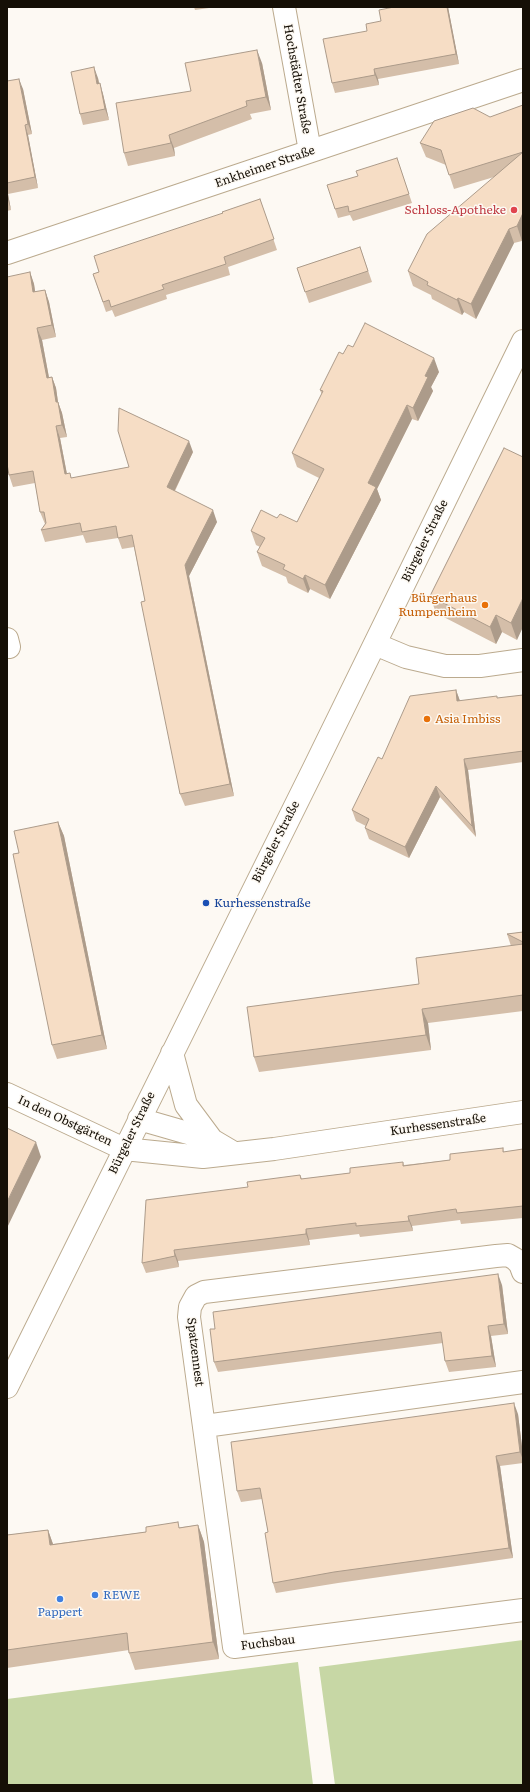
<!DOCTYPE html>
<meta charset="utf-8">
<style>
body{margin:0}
#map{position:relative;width:530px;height:1792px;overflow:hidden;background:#fdf9f3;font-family:Literata,serif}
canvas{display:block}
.frame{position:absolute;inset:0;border:8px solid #150f06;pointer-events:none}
</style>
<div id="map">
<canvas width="530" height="1792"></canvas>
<div class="frame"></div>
</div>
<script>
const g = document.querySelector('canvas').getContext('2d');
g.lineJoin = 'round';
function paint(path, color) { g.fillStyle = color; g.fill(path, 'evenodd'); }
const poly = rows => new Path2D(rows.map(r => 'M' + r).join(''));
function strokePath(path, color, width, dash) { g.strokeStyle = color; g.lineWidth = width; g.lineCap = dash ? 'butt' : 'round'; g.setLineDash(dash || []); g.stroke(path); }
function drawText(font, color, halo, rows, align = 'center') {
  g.font = font + ' Literata,serif'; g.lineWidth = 3; g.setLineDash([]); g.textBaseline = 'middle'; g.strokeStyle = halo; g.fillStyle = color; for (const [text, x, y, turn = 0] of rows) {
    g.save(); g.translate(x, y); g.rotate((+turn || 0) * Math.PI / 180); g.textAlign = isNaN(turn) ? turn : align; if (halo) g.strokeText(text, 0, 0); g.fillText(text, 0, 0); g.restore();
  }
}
paint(poly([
 [523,1640,523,1785,335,1785,319,1667],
 [298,1662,313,1785,7,1785,7,1699]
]), '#c7d7a5');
const minor = poly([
 [284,7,310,151],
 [7,253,523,80],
 [7,639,9,647],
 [375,644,406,657,445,666,480,666,523,660],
 [172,1053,186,1105,212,1140],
 [7,1094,124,1149,203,1157,274,1149,523,1112],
 [139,1119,212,1140,234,1153],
 [523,1272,520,1264,515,1259,508,1255,496,1256,204,1292,196,1296,190,1307,189,1317,234,1647,523,1610],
 [7,1387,314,768,523,341],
 [205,1426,523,1382]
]);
strokePath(minor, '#bbaa8e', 24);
strokePath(minor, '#fff', 22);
paint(poly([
 [194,7,216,7,195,10],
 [448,7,459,64,378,79,379,85,335,93,332,83,367,31,381,21],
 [262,63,271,110,250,114,252,119,174,148,175,156,128,166,124,153,191,91],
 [7,77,8,81,23,89,32,134,28,135,38,188,8,194,11,210,7,211],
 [98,78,99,83,103,94,109,120,83,125,80,114],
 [523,105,523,239,522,241,514,243,476,319,464,312,462,315,432,299,431,295,413,286,408,271,494,177,454,189,446,165,426,157,420,143],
 [400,167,412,203,353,221,350,215,338,218,335,209],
 [260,199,277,250,228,267,230,275,166,295,167,299,115,317,112,310,106,312,93,274,99,272,223,213],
 [360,247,372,282,309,303,297,268],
 [30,272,34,284,35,292,45,290,49,302,56,337,42,340,49,377,52,377,56,388,58,402,62,413,67,437,60,438,67,474,72,478,129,467,193,452,175,491,217,522,189,576,234,796,185,806,180,794,145,601,134,547,122,549,118,538,86,543,83,535,45,542,41,530,46,524,45,524,40,512,35,483,13,487,9,475],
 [353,347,439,372,431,387,433,391,418,421,412,419,377,489,381,500,330,599,310,589,308,593,288,583,286,577,262,566,257,552,260,547,256,545,251,531,277,518,297,522,319,478,297,467,292,453,322,395,320,390,343,354],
 [504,448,517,640,502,632,496,644,436,613,430,596],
 [456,690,460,701,498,698,523,695,523,762,468,770,476,837,440,797,409,858,369,839,365,828,366,826,356,821,352,810,382,759],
 [58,822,64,836,107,1049,57,1059,52,1045,19,853],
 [523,932,523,1011,428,1023,431,1050,259,1072,254,1057,419,984,511,946,507,934],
 [503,1148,504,1152,523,1149,523,1218,461,1224,460,1220,412,1226,413,1231,360,1237,359,1234,309,1240,310,1245,178,1261,179,1267,146,1273,142,1263,248,1187,300,1175,302,1179,350,1173,403,1162,404,1165,450,1160],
 [502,1285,508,1334,491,1336,496,1367,449,1372,445,1361,443,1343,218,1372,214,1362],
 [518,1414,523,1455,523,1463,500,1466,513,1558,338,1583,276,1593,273,1583,268,1532,262,1499,241,1502,237,1491],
 [198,1525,204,1542,219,1659,135,1670,129,1653,129,1650,7,1668,7,1535,48,1530,53,1544]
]), '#d4bea9');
paint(poly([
 [447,7,448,7,459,64,456,54],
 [257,50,262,63,271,110,266,97],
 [94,67,98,78,101,94,97,84],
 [374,69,378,79,379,85,375,75],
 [19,79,23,89,32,134,28,124],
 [100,83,103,94,109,120,105,109],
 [25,125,28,135,38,188,35,177],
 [169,135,174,148,175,156,171,143],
 [7,191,8,194,11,210,8,200],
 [523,213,523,239,522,241,517,226],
 [509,229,514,243,476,319,471,304],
 [30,272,34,284,37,304,33,292],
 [45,290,49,302,56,337,52,325],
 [458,298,464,312,462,315,457,300],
 [37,328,42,340,51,389,47,378],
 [434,358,439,372,431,387,433,391,418,421,413,408,425,376],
 [52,377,56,388,58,402,62,413,67,437,62,425,56,402],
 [407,405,412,419,377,489,381,500,330,599,325,585,368,483],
 [56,426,60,438,69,485,65,474],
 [189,441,193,452,171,498,167,487],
 [213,510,217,522,189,576,234,796,230,784,185,565],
 [305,575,310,589,308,593,303,579],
 [523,598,523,627,517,640,511,623],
 [496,615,502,632,496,644,490,627],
 [456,690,460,701,457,701],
 [464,759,468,770,476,837,472,826],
 [436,786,440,797,409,858,405,847],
 [58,822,64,836,107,1049,102,1035],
 [422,1009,428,1023,431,1050,426,1035],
 [36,1142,41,1157,7,1228,7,1202],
 [408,1216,412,1226,413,1231,409,1221],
 [306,1229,309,1240,310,1245,306,1234],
 [174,1250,178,1261,179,1267,175,1256],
 [498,1274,502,1285,508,1334,504,1324],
 [488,1326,491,1336,496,1367,492,1356],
 [514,1403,518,1414,523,1455,523,1460,520,1452],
 [496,1456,500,1466,513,1558,509,1548],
 [198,1525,204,1542,219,1659,213,1642],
 [48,1530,54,1547,50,1545]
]), '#ac9b8a');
const building = poly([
 [394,7,447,7,456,54,374,69,375,75,332,83,323,39,367,31,366,24,381,21,379,10,394,7],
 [257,50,266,97,246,101,247,106,169,135,171,143,124,153,116,103,191,91,185,63,257,50],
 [94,67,97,84,100,83,105,109,80,114,71,72,94,67],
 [19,79,28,124,25,125,35,177,7,183,7,81,19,79],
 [523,105,523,152,449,175,441,150,420,143,434,121,473,108,490,117,523,105],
 [523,152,523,213,517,226,509,229,471,304,458,298,457,300,427,285,428,282,408,271,427,234,523,152],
 [397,158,409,194,349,212,348,206,335,209,327,185,358,176,356,171,397,158],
 [260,199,274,239,224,257,226,264,162,285,164,289,111,307,109,300,103,302,93,274,99,272,94,256,223,213,222,212,260,199],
 [360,247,368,271,305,292,297,268,360,247],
 [30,272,33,292,45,290,52,325,37,328,47,378,52,377,56,402,58,402,62,425,56,426,65,474,70,473,71,478,129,467,118,431,119,408,189,441,167,487,213,510,185,565,230,784,180,794,141,602,145,601,132,535,118,538,116,526,82,532,80,523,41,530,46,523,44,512,40,512,33,471,9,475,7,464,7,277,30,272],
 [365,323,434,358,425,376,428,377,413,408,407,405,368,483,376,487,325,585,305,575,303,579,283,569,285,565,257,552,265,538,251,531,261,510,277,518,280,514,297,522,324,469,292,453,323,391,320,390,339,352,343,354,348,345,353,347,365,323],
 [504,448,523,457,523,598,511,623,496,615,490,627,430,596,504,448],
 [456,690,457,701,497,696,497,698,523,695,523,751,464,759,472,826,436,786,405,847,365,828,369,819,352,810,378,757,382,759,410,696,456,690],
 [58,822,102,1035,52,1045,13,854,19,853,14,831,58,822],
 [523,932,523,942,507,934,523,932],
 [523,944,523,995,422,1009,426,1035,254,1057,247,1007,419,984,416,958,523,944],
 [7,1128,36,1142,7,1202,7,1128],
 [503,1148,503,1152,523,1149,523,1206,457,1213,456,1209,408,1216,409,1221,356,1226,356,1223,306,1229,306,1234,174,1250,175,1256,142,1263,146,1200,248,1187,247,1182,300,1175,301,1179,350,1173,350,1168,403,1162,403,1166,450,1160,450,1154,503,1148],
 [498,1274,504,1324,488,1326,492,1356,445,1361,441,1332,214,1362,210,1329,215,1329,213,1312,498,1274],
 [514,1403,520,1452,496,1456,509,1548,334,1572,273,1583,265,1533,268,1532,260,1488,237,1491,231,1442,514,1403],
 [178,1522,179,1528,198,1525,213,1642,129,1653,127,1633,7,1650,7,1535,48,1530,50,1545,146,1532,146,1527,178,1522]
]);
paint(building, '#f6ddc5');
strokePath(building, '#ac9b8a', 1);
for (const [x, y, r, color] of [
 [514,210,4,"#e0444e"],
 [485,605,4,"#e8710a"],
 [427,719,4,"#e8710a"],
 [206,903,4,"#1a4fb4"],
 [95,1595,4,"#3f7fe0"],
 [60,1599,4,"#3f7fe0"]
]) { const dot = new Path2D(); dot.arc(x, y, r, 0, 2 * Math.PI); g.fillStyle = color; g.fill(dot); strokePath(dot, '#fdf9f3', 1.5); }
drawText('12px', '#150f06', '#fdf9f3', [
 ["Hochstädter Straße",297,79,80],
 ["Enkheimer Straße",265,167,-19],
 ["Bürgeler Straße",425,541,-64],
 ["Bürgeler Straße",276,842,-63],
 ["In den Obstgärten",65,1121,25],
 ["Kurhessenstraße",438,1125,-8],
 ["Bürgeler Straße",132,1133,-64],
 ["Spatzennest",195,1352,83],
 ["Fuchsbau",268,1643,-7]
]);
drawText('12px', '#be3a42', '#fdf9f3', [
 ["Schloss-Apotheke",506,210]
], 'right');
drawText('12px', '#c56008', '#fdf9f3', [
 ["Bürgerhaus",477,598],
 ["Rumpenheim",477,612],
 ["Asia Imbiss",435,719,"left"]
], 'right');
drawText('12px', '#164399', '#fdf9f3', [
 ["Kurhessenstraße",214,903]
], 'left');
drawText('12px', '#366cbe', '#fdf9f3', [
 ["REWE",103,1595],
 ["Pappert",60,1612,"center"]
], 'left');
</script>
